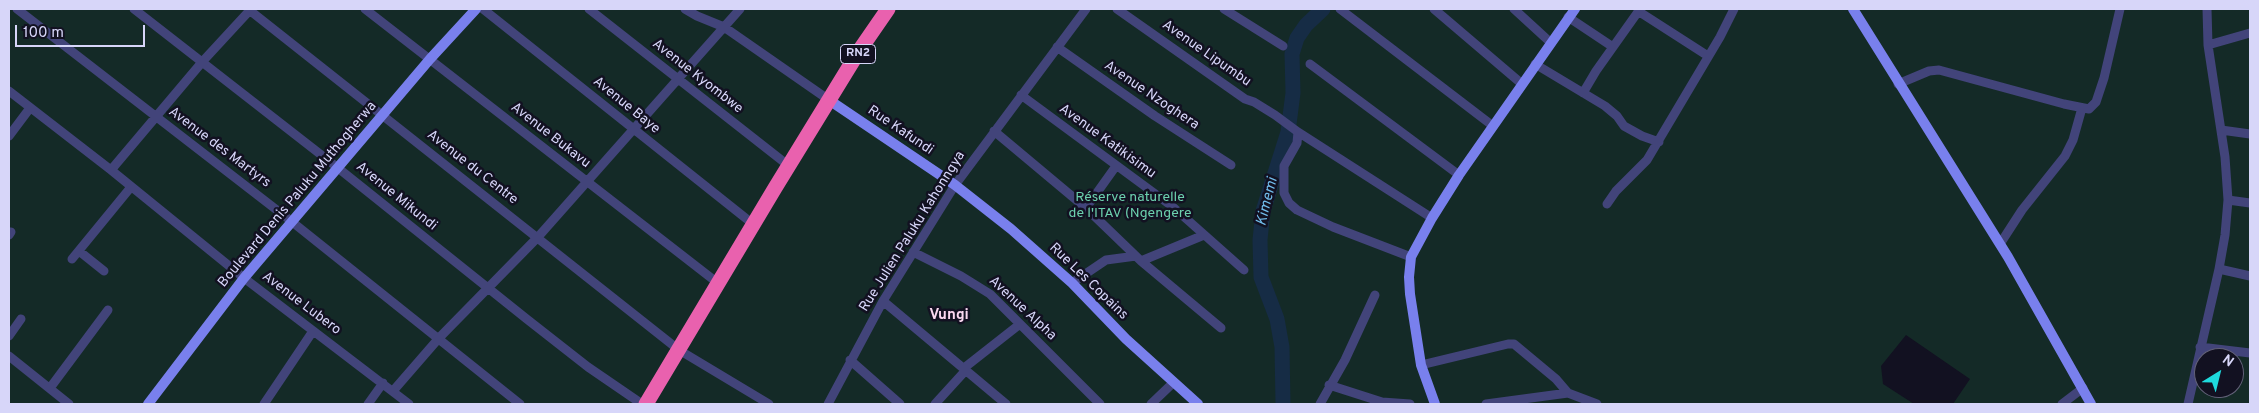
<!DOCTYPE html>
<meta charset="utf-8">
<style>
body{margin:0}
#map{position:relative;width:2259px;height:413px;overflow:hidden;background:#121121;font-family:Overpass,sans-serif}
canvas{display:block}
.frame{position:absolute;inset:0;border:10px solid #d7d6f9;pointer-events:none}
.north{position:absolute;left:2194px;top:348px;width:50px;height:50px;box-sizing:border-box;background:#121121;border:1px solid #616077;border-radius:50%;rotate:36deg;font-size:14px;font-weight:700;line-height:20px;text-align:center;color:#d7d6f9}
.north::after{content:'';display:block;margin:auto;width:18px;height:22px;background:#1edadd;clip-path:polygon(50% 0,100% 100%,50% 72%,0 100%)}
.scale{position:absolute;left:15px;top:25px;width:130px;height:22px;box-sizing:border-box;border:2px solid #d7d6f9;border-top:0;padding-left:6px;font-size:15px;line-height:18px;white-space:nowrap;color:#d7d6f9;-webkit-text-stroke:4px #121121;paint-order:stroke}
</style>
<div id="map">
<canvas width="2259" height="413"></canvas>
<div class="frame"></div>
<div class="north">N</div>
<div class="scale">100 m</div>
</div>
<script>
const g = document.querySelector('canvas').getContext('2d');
g.lineJoin = 'round';
function paint(path, color) { g.fillStyle = color; g.fill(path, 'evenodd'); }
const poly = rows => new Path2D(rows.map(r => 'M' + r).join(''));
function strokePath(path, color, width, dash) { g.strokeStyle = color; g.lineWidth = width; g.lineCap = dash ? 'butt' : 'round'; g.setLineDash(dash || []); g.stroke(path); }
function drawText(font, color, halo, rows, align = 'center') {
  g.font = font + ' Overpass,sans-serif'; g.lineWidth = 5; g.setLineDash([]); g.textBaseline = 'middle'; g.strokeStyle = halo; g.fillStyle = color; for (const [text, x, y, turn = 0] of rows) {
    g.save(); g.translate(x, y); g.rotate((+turn || 0) * Math.PI / 180); g.textAlign = isNaN(turn) ? turn : align; if (halo) g.strokeText(text, 0, 0); g.fillText(text, 0, 0); g.restore();
  }
}
paint(poly([
 [9,9,2250,9,2250,404,1953,404,1970,379,1906,335,1881,366,1883,384,1914,404,9,404],
 [2204,358,2234,358,2234,388,2204,388]
]), '#142a27');
strokePath(poly([
 [1283,404,1282,347,1277,319,1261,277,1260,240,1263,211,1288,132,1293,93,1292,54,1297,38,1306,25,1323,9]
]), '#162c45', 15);
strokePath(poly([
 [17,9,291,221,520,404],
 [134,9,338,168,528,320,588,367,642,404],
 [248,9,679,350,769,404],
 [365,9,719,284],
 [483,9,753,224],
 [589,9,789,166],
 [685,9,697,16,724,27,829,100],
 [1117,9,1245,99,1254,102,1275,115,1298,132,1432,218],
 [1224,9,1283,46],
 [1340,9,1493,126],
 [1434,9,1522,84],
 [1514,9,1550,42],
 [1638,11,1708,56],
 [1568,17,1613,47],
 [2208,45,2250,33],
 [1057,47,1155,116,1231,165],
 [1310,64,1459,175],
 [1535,64,1605,106,1617,116,1624,126,1642,136,1659,142],
 [1898,84,1929,71,1939,70,2064,104,2089,109,2096,102,2104,78,2120,9],
 [9,91,111,170,244,278,409,404],
 [1583,93,1596,71,1640,9],
 [1021,95,1173,207,1244,270],
 [2221,130,2250,134],
 [994,131,1086,208,1141,261,1221,328],
 [1298,132,1297,143,1284,166,1284,193,1289,203,1297,210,1333,227,1411,257],
 [9,136,30,108],
 [111,170,203,61,251,9],
 [2228,200,2250,203],
 [1607,204,1616,191,1647,160,1720,37,1734,9],
 [1086,208,1116,166],
 [9,235,11,232],
 [2000,244,2022,210,2065,156,2073,140,2082,108],
 [79,251,104,271],
 [913,252,961,276,990,294,1100,404],
 [72,259,131,187],
 [1141,261,1204,235],
 [2219,269,2250,276],
 [1072,283,1106,260,1136,256],
 [883,301,1006,404],
 [9,336,21,319],
 [2200,347,2250,353],
 [9,356,69,404],
 [850,360,900,404],
 [1421,365,1508,344,1514,344,1556,379,1568,393],
 [964,368,1020,324],
 [1329,385,1382,402,1410,404],
 [50,388,108,310],
 [393,391,439,338,538,237,740,9],
 [264,404,313,331],
 [368,404,383,383],
 [828,404,883,301,955,185,1086,9],
 [935,404,966,370],
 [1151,404,1174,382],
 [1320,404,1345,360,1375,295],
 [1486,404,1568,393,1597,404],
 [2062,404,2083,388],
 [2188,404,2219,269,2225,235,2228,200,2225,157,2208,45,2207,9]
]), '#42447a', 9);
strokePath(poly([
 [1853,9,2008,257,2091,404],
 [829,100,955,185,1011,229,1072,283,1126,339,1198,404],
 [148,404,244,278,430,59,476,9],
 [1435,404,1421,365,1410,294,1409,277,1411,257,1432,218,1459,175,1575,9]
]), '#7980ed', 10);
strokePath(poly([
 [646,404,775,188,859,51,888,9]
]), '#e961ae', 15);
for (const [x, y, w] of [
 [858,54,35]
]) { const box = new Path2D(); box.roundRect(x - w / 2, y - 9.5, w, 19, 4); g.fillStyle = '#121121'; g.fill(box); strokePath(box, '#d7d6f9', 1); }
drawText('bold 12px', '#d7d6f9', null, [
 ["RN2",858,54]
]);
drawText('14px', '#d7d6f9', '#121121', [
 ["Avenue Lipumbu",1206,54,35],
 ["Avenue Kyombwe",697,77,38],
 ["Avenue Nzoghera",1151,96,34],
 ["Avenue Baye",626,106,39],
 ["Rue Kafundi",900,131,34],
 ["Avenue Bukavu",550,136,38],
 ["Avenue Katikisimu",1107,142,36],
 ["Avenue des Martyrs",219,148,37],
 ["Avenue du Centre",472,168,38],
 ["Boulevard Denis Paluku Muthogherwa",298,195,-50],
 ["Avenue Mikundi",396,197,39],
 ["Rue Julien Paluku Kahonngya",913,232,-58],
 ["Rue Les Copains",1088,282,44],
 ["Avenue Lubero",301,304,37],
 ["Avenue Alpha",1022,309,43]
]);
drawText('14px', '#6cd0ae', '#121121', [
 ["Réserve naturelle",1130,198],
 ["de l'ITAV (Ngengere",1130,214]
]);
drawText('italic 15px', '#72bdec', '#121121', [
 ["Kimemi",1268,202,-76]
]);
drawText('bold 15px', '#fad8f0', '#121121', [
 ["Vungi",949,316]
]);
</script>
